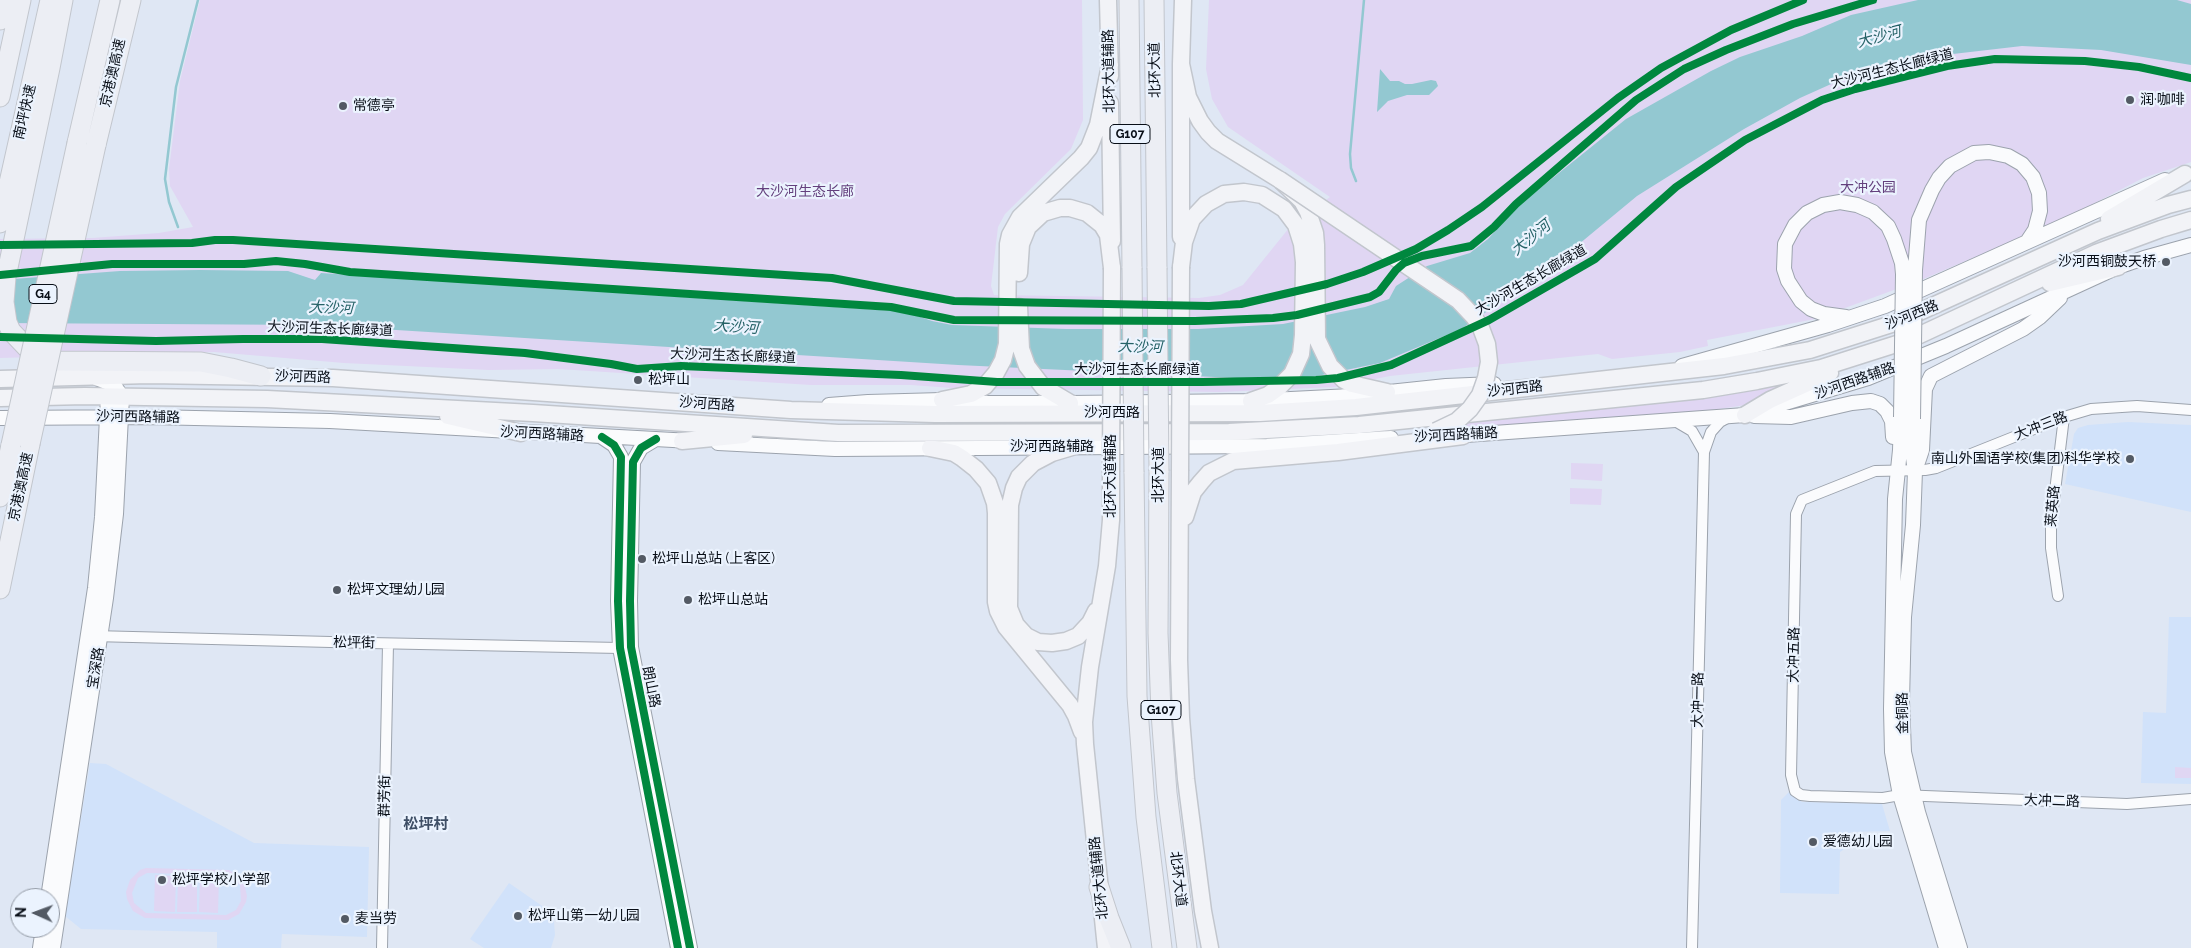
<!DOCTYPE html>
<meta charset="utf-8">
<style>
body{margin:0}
#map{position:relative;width:2191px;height:948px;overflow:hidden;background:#dfe7f4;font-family:Raleway,sans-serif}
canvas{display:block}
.north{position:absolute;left:10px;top:888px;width:50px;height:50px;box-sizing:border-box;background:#ebf3fe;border:1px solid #9097a2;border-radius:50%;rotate:272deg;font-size:14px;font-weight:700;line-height:20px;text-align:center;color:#080e17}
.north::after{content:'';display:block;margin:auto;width:18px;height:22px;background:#535a64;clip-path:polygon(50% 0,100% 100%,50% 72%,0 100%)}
</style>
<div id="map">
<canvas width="2191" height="948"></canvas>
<div class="north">N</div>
</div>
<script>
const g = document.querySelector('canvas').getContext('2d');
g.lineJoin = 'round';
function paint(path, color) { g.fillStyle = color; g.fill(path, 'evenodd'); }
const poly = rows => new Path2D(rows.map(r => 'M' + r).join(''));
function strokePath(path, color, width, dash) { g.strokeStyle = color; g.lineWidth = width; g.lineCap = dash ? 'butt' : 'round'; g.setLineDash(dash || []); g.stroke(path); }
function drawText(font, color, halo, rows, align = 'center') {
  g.font = font + ' Raleway,"Noto Sans SC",sans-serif'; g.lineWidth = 4.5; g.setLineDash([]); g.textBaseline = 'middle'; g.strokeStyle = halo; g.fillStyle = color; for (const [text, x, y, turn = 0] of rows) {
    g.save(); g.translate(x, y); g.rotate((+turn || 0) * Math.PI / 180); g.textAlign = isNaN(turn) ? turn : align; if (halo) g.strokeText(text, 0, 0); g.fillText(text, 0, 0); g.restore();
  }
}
paint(poly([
 [2128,422,2191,425,2191,512,2065,484,2074,434,2078,428,2088,425],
 [2169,617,2191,617,2191,784,2141,783,2143,712,2166,713],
 [90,763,106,764,254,843,369,847,367,937,282,934,281,948,217,948,217,932,81,929,65,916],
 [1789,792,1802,802,1882,804,1890,831,1851,832,1847,836,1846,848,1840,852,1839,894,1780,893,1781,800],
 [509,883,548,910,554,922,555,935,551,948,484,948,470,939]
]), '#d1e2fa');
paint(poly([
 [200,0,1082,0,1083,120,1071,149,1005,214,998,227,991,286,994,295,1199,298,1220,295,1243,285,1289,228,1330,197,1228,127,1212,99,1206,69,1209,0,2191,0,2191,162,2143,178,2066,218,1921,280,1815,319,1707,340,1708,346,1680,352,1612,359,1598,354,1559,358,1390,376,1335,387,1220,392,952,388,911,385,811,385,558,369,489,370,344,363,214,352,0,358,0,239,92,238,159,233,193,227,170,186,169,169,180,81],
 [1789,384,1746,405,1698,412,1454,429,1466,421,1671,402],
 [1571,463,1603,464,1602,481,1571,479],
 [1570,488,1602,489,1601,505,1570,504],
 [2175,767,2191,768,2191,778,2175,778],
 [146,868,229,870,240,877,244,883,247,896,246,902,239,914,228,920,145,918,133,911,127,899,126,892,130,880,140,870],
 [147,873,227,875,240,885,241,901,236,910,226,915,146,913,134,903,132,893,138,878],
 [155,875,176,876,175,912,154,911],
 [178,876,197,876,197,912,177,912],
 [200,876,219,877,218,913,199,912]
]), '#e0d6f3');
paint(poly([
 [1918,0,2177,0,2191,4,2191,65,2101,50,2022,46,1927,57,1849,76,1800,98,1744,129,1637,196,1544,273,1461,329,1380,363,1312,377,1236,378,958,365,316,325,0,323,0,280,120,271,200,270,288,271,315,280,321,273,880,310,906,312,932,321,952,325,1066,329,1198,329,1283,324,1365,307,1389,299,1396,286,1427,266,1470,253,1488,239,1518,206,1626,119,1711,71,1740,57,1802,36,1851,15],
 [1380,69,1390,81,1399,81,1405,84,1412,84,1431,80,1436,81,1438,86,1429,95,1407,95,1388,101,1377,112]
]), '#93c8d1');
strokePath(poly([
 [1356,181,1351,168,1350,154,1364,0],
 [178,227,169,202,165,179,176,87,198,0]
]), '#93c8d1', 2.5);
const street = poly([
 [2191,410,2137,406,2091,409,2064,417,1936,468,1925,470,1875,471,1802,500,1796,514,1791,775,1795,791,1801,795,1810,796,1883,798,1900,795,2127,804,2191,799],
 [1675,421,1692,431,1704,452],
 [2058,596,2051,548,2051,524,2064,417],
 [93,636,370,643,620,648],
 [382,948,388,644],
 [1692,948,1704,452,1711,432,1720,422,1729,417]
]);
const secondary = poly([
 [1915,270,1919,220,1932,190,1939,178,1950,166,1974,153,1989,152,2008,156,2022,164,2033,177,2039,193,2040,211,2035,230,2027,242],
 [1846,317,1824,314,1811,309,1801,301,1788,281,1784,269,1785,244,1795,225,1807,213,1823,205,1840,202,1857,205,1873,212,1888,226,1894,239,1902,263,1903,274],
 [1682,366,1828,325,1885,306,2165,180],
 [829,405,868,402,942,400,965,403,1070,403,1251,401,1351,396,1446,386,1494,384],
 [1754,416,1791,417,1852,403,1871,401,1880,404,1887,411,1892,421,1893,437],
 [1901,417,1900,450,1895,499,1891,709,1892,752,1900,795,1946,948],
 [0,418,150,417,330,421,691,441],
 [1913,419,1912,451,1915,471,1913,525,1904,617,1902,701,1904,752,1918,812,1960,948],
 [1452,436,1745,415,1868,378,1946,346,2118,267,2144,258,2191,245],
 [602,437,614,445,621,457,618,601,620,648,678,948],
 [656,439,641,448,633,462,630,601,631,647,690,948],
 [718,443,835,449,1267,446,1391,438],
 [1916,468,1922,450,1925,389,1931,376,2023,329,2040,317,2060,298],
 [48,898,95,588,102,517,108,397,116,388],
 [40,948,43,928],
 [53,948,106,598,116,514,122,397,114,385,96,378]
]);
const primary = poly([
 [1108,0,1110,76],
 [1181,64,1188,97,1200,121,1208,132,1217,141,1280,180,1302,201,1308,212,1315,233,1316,245,1317,339,1330,366,1344,380,1352,384,1387,392],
 [1110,103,1112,241],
 [2109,219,2185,174],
 [1181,237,1181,64,1183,0],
 [1181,267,1184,242,1192,219,1206,204,1224,194,1244,192,1262,195,1284,209,1296,225,1302,244,1304,262,1303,335,1301,354,1292,374,1279,387,1268,395,1251,401],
 [1019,273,1021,244,1028,227,1043,213,1060,208,1070,208,1087,213,1102,225,1108,235,1112,268],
 [2050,283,2118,267],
 [1019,307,1021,349,1027,366,1043,387,1070,403],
 [0,379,149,375,333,378,791,410,935,414,1260,413,1356,407,1724,366,1810,350,1895,323,2098,231,2168,205,2191,199],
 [0,398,85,396,267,399,533,413,838,433,1229,432,1359,425,1703,390,1757,381,1821,368,1909,340,2096,253,2161,229,2191,220],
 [942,400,971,394,985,386,996,373,1003,360,1007,344,1008,244,1010,235,1020,217,1081,158,1089,148,1098,125,1110,65],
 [1745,415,1770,400,1830,373],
 [448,416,521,433],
 [682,441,744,435],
 [1072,447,1052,453,1033,463,1019,477,1014,488,1010,505,1009,608,1016,625,1026,636,1038,642,1052,643,1066,641,1078,636,1090,623,1096,611],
 [930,448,954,453,962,458,976,469,988,483,995,503,996,513,996,602,998,611,1006,627,1070,705,1076,716,1082,732],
 [1180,471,1179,660,1181,718,1186,779,1203,911,1210,948],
 [1185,517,1193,492,1201,482,1209,473,1233,461,1338,452,1463,436],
 [1106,948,1085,744,1084,722,1090,667,1107,566,1111,520,1111,472]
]);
const highway = poly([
 [63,0,50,68,6,277,4,302,7,322,11,331,29,350,42,357,58,361,201,362,231,368,261,376],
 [1129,0,1132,268],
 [1154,0,1157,268],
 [0,20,4,0],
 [0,97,21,0],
 [77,143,110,0],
 [96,145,131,0],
 [0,223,50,0],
 [1159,471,1158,633,1161,713,1167,793,1187,948],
 [1134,472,1137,696,1146,817,1162,948],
 [0,497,11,445],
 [0,589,30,444],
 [1099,887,1109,918,1121,948]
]);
strokePath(street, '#9ca3ad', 12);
strokePath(secondary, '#9ca3ad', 16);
strokePath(primary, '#c2c6cd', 19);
strokePath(highway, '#c2c6cd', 21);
strokePath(street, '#fafbfd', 10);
strokePath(secondary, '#fafbfd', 14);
strokePath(primary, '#f2f3f7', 16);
strokePath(highway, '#eceef4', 19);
const secondaryBridge = poly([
 [1901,417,1903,274],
 [1913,419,1915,270]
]);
const primaryBridge = poly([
 [1280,180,1458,300,1474,317,1481,328,1487,344,1489,362,1486,378,1480,395,1470,409,1457,421,1436,431],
 [1180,471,1181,267],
 [1111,472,1112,268]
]);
const highwayBridge = poly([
 [1132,268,1134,472],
 [1157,268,1159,471],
 [30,444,96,145],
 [11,445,77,143]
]);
strokePath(secondaryBridge, '#9ca3ad', 16, []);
strokePath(primaryBridge, '#c2c6cd', 19, []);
strokePath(highwayBridge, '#c2c6cd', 21, []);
strokePath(secondaryBridge, '#fafbfd', 14);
strokePath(primaryBridge, '#f2f3f7', 16);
strokePath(highwayBridge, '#eceef4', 19);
strokePath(poly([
 [0,245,192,243,215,240,233,240,832,278,954,301,1209,306,1241,304,1327,284,1363,272,1416,249,1448,230,1482,207,1618,98,1661,68,1731,30,1803,0],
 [0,275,112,264,244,264,276,261,305,264,350,272,891,307,954,320,1195,321,1273,318,1297,315,1370,297,1379,292,1396,270,1404,263,1422,256,1471,246,1494,227,1516,204,1636,100,1684,69,1726,50,1793,24,1873,0],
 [0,337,156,341,243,339,322,339,525,353,611,364,637,369,681,366,901,375,997,382,1202,382,1316,380,1338,378,1391,365,1489,320,1595,259,1676,187,1745,140,1822,100,1855,89,1947,66,1995,59,2085,61,2139,67,2191,78],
 [602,437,614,445,621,457,618,601,620,648,678,948],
 [656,439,641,448,633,462,630,601,631,647,690,948]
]), '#00873e', 8);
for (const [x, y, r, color] of [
 [2130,100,5,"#535a64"],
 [343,106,5,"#535a64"],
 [2166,262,5,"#535a64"],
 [638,380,5,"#535a64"],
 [2130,459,5,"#535a64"],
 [642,559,5,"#535a64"],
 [337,590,5,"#535a64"],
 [688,600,5,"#535a64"],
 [1813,842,5,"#535a64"],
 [162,880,5,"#535a64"],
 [518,916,5,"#535a64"],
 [345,919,5,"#535a64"]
]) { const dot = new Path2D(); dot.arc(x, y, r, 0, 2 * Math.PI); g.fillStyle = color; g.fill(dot); strokePath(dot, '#ebf3fe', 2); }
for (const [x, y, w] of [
 [1130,134,40],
 [43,294,28],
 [1161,710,40]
]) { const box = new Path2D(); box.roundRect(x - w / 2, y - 9.5, w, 19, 4); g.fillStyle = '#ebf3fe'; g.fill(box); strokePath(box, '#080e17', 1); }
drawText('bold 12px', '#080e17', null, [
 ["G107",1130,134],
 ["G4",43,294],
 ["G107",1161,710]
]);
drawText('14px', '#080e17', '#ebf3fe', [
 ["大沙河生态长廊绿道",1892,69,-14],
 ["北环大道",1155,70,-91],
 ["北环大道辅路",1109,71,-91],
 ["京港澳高速",113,73,-77],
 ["南坪快速",25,112,-77],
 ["大沙河生态长廊绿道",1531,280,-30],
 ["沙河西路",1912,315,-22],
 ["大沙河生态长廊绿道",330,329,2],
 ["大沙河生态长廊绿道",733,356,2],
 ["大沙河生态长廊绿道",1137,370],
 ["沙河西路",303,377,2],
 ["沙河西路辅路",1855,381,-19],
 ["沙河西路",1515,389,-6],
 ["沙河西路",707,404,4],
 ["沙河西路",1112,413],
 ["沙河西路辅路",138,417,1],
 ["大冲三路",2041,426,-21],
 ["沙河西路辅路",542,434,3],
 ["沙河西路辅路",1456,435,-3],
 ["沙河西路辅路",1052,447],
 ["北环大道",1159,475,-90],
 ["北环大道辅路",1111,476,-90],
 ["京港澳高速",21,487,-78],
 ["莱英路",2053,506,-85],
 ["松坪街",354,643,1],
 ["大冲五路",1794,655,-89],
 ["宝深路",96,668,-81],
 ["朗山路",651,687,79],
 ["大冲一路",1698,700,-89],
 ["金铜路",1903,713,-91],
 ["群芳街",385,796,-89],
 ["大冲二路",2052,801,2],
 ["北环大道辅路",1099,878,-96],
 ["北环大道",1178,879,83]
]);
drawText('14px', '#080e17', '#ebf3fe', [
 ["润·咖啡",2140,100],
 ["常德亭",353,106],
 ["沙河西铜鼓天桥",2156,262,"right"],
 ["松坪山",648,380],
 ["南山外国语学校(集团)科华学校",2120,459,"right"],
 ["松坪山总站 (上客区)",652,559],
 ["松坪文理幼儿园",347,590],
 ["松坪山总站",698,600],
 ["爱德幼儿园",1823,842],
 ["松坪学校小学部",172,880],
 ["松坪山第一幼儿园",528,916],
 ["麦当劳",355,919]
], 'left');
drawText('14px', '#64407d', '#ebf3fe', [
 ["大冲公园",1868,188],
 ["大沙河生态长廊",805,192]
]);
drawText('italic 15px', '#256267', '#ebf3fe', [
 ["大沙河",1879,37,-15],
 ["大沙河",1531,238,-39],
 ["大沙河",331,308,2],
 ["大沙河",736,327,4],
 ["大沙河",1140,347,1]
]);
drawText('bold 15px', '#3f4f66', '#ebf3fe', [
 ["松坪村",426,824]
]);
</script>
